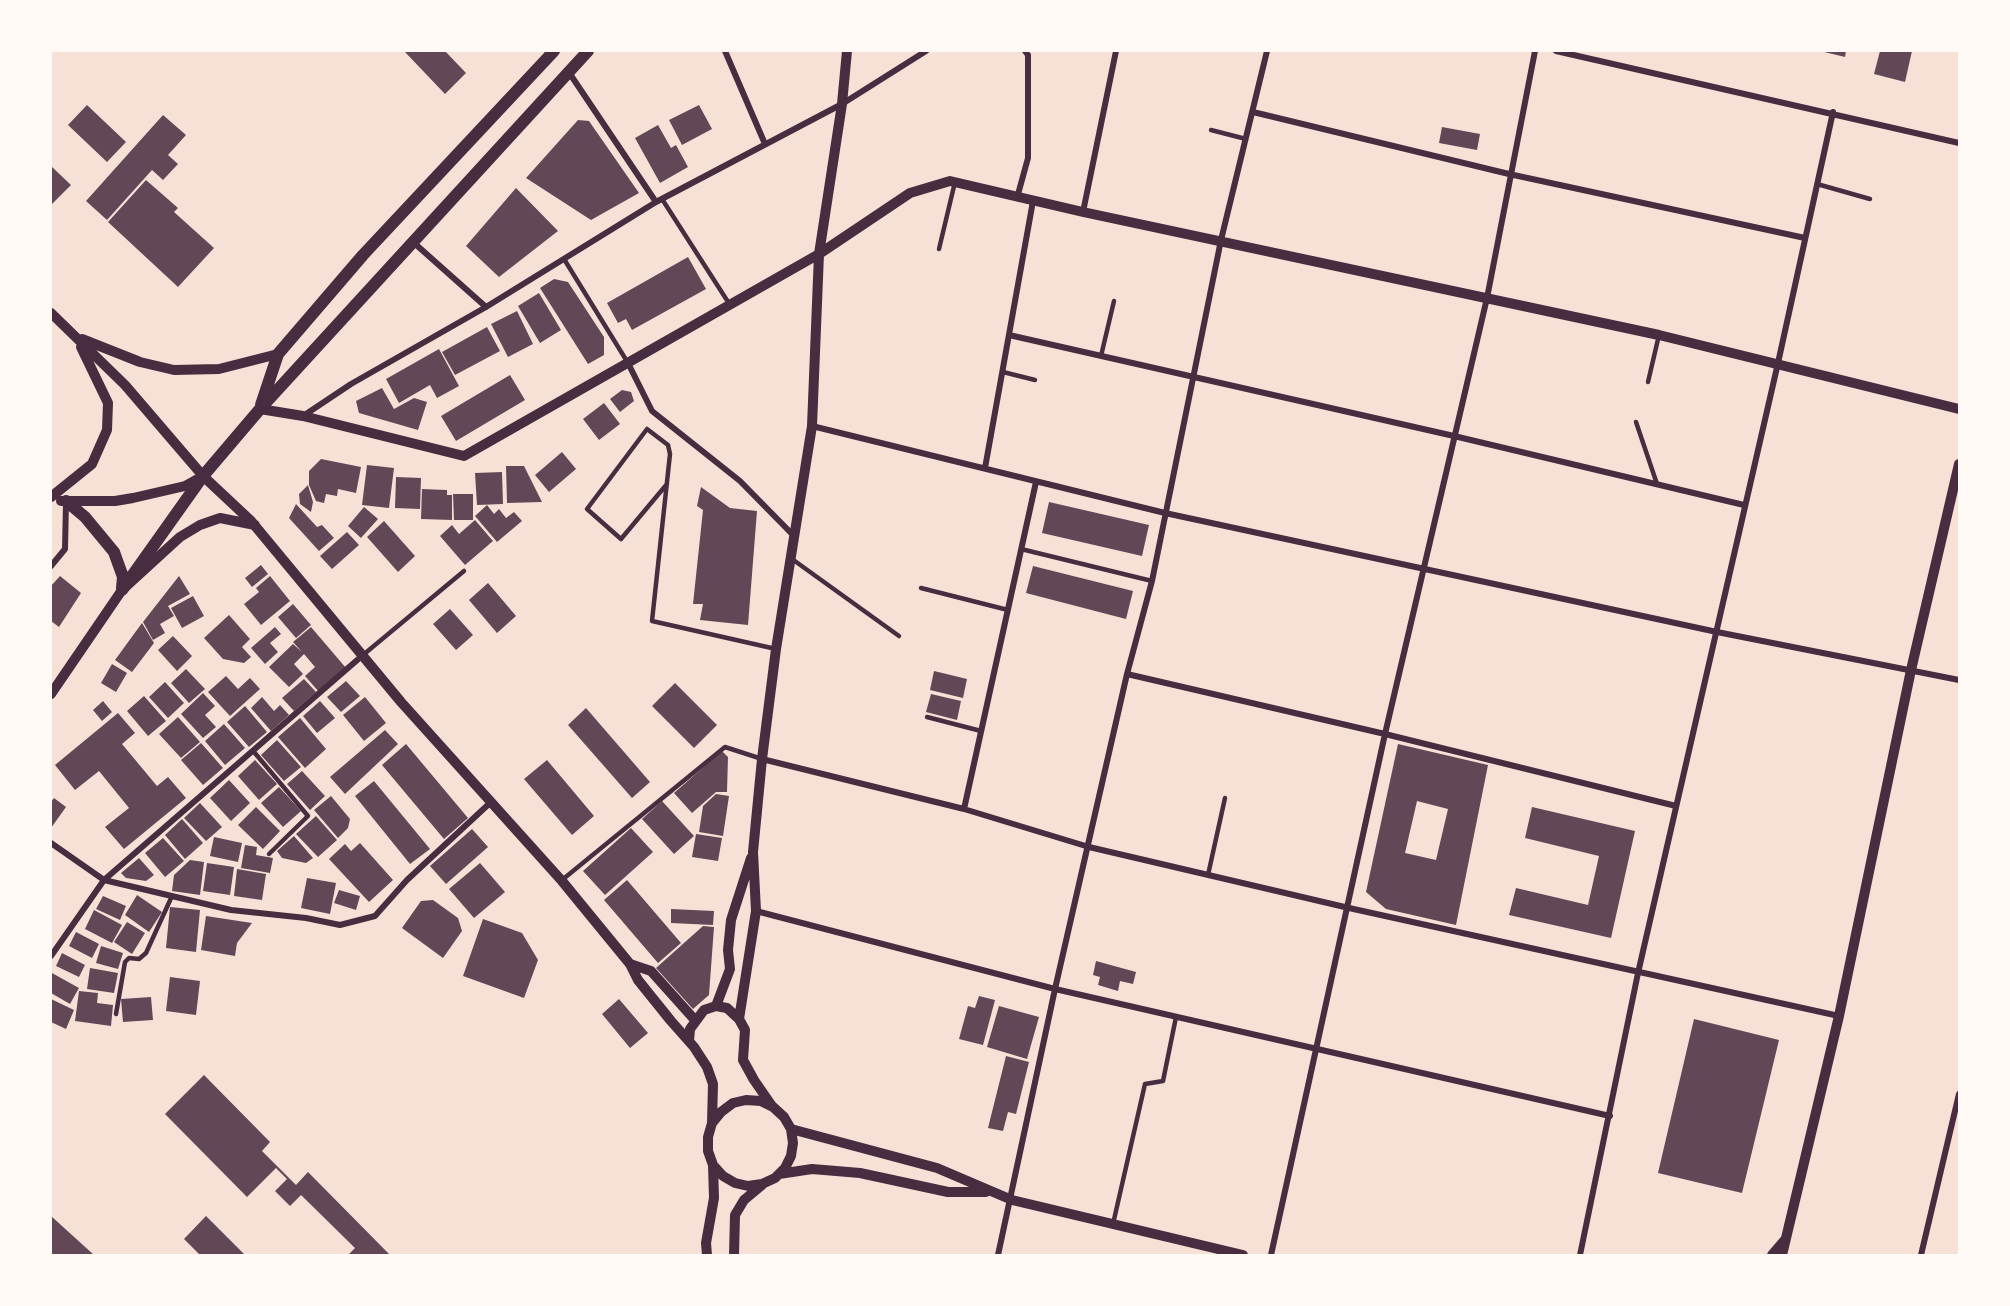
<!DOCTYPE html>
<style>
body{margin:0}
#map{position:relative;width:2010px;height:1306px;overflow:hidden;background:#f7e1d7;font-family:"Titillium Web",sans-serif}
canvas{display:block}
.frame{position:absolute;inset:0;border:52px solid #fffaf5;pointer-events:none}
</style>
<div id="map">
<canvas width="2010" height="1306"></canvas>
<div class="frame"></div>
</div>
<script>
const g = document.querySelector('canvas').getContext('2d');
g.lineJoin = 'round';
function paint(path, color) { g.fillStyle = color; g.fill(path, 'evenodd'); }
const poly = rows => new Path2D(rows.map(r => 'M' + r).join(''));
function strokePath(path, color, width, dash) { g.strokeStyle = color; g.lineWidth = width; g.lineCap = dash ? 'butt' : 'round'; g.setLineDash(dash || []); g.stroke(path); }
paint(poly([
 [404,51,445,51,466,73,445,94],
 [1820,51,1846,51,1845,57],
 [1880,51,1912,51,1905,82,1874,74],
 [87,105,126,142,107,162,68,125],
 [699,105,712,129,682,145,669,120],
 [163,115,186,135,168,155,178,164,163,180,152,170,107,220,86,201],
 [578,120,589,121,639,193,591,220,526,178],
 [658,125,671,148,676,145,688,167,660,183,635,138],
 [1442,127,1480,134,1477,150,1439,143],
 [51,166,71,185,51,205],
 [146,180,178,208,174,212,214,248,178,287,108,222],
 [516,188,558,231,499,277,466,246],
 [688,257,706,289,632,330,626,319,618,323,607,303],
 [554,279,568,282,604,337,604,355,588,364,540,288],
 [539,293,561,330,540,343,518,306],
 [517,311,533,344,508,357,491,324],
 [487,327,500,351,455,375,442,352],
 [439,349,459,386,437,398,430,385,399,403,386,379],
 [510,375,525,400,456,441,441,416],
 [382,388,394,409,414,398,427,402,418,430,359,413,356,401],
 [622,390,631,392,634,401,620,412,610,399],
 [604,403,620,424,599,440,583,419],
 [562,452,576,469,549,492,535,475],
 [321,459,361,467,356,493,338,489,337,496,326,494,324,503,316,501,309,485,309,471],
 [367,465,394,468,389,508,362,505],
 [506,466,524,466,542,502,507,503],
 [502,472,503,504,477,505,475,473],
 [396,477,421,478,420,509,395,508],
 [308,485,313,502,311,512,300,504,299,494],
 [701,487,730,508,757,511,748,625,700,620,703,604,693,604,703,510,697,506],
 [422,489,447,490,447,495,452,495,452,520,421,519],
 [453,494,473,494,473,520,454,520],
 [1049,502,1149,525,1142,556,1042,533],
 [296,504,317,527,322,525,334,538,319,551,289,518],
 [487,505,494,514,499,509,506,518,514,512,522,521,497,542,475,516],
 [364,507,378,519,361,538,348,526],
 [475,520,493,541,465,565,440,536,452,525,459,534],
 [384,521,415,556,398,572,367,537],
 [347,532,359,545,332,569,320,556],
 [261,565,268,574,252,587,245,578],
 [1033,566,1133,591,1126,619,1026,593],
 [60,576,81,593,59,627,51,621,51,586],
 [179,576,190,594,168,606,174,616,160,624,165,633,153,640,143,622],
 [270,576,290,601,261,625,244,604,259,592,256,588],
 [488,583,516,616,497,633,469,600],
 [193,596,204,616,182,628,171,608],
 [293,604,311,625,296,638,278,617],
 [450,609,473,635,456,650,433,624],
 [229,615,250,639,242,647,251,657,244,663,223,659,204,638],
 [142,623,154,643,132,672,115,660],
 [275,627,281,634,270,643,278,652,265,664,251,648],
 [311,627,346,668,319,692,305,676,315,667,304,654,294,664,303,674,289,687,269,667,293,644,302,652,293,642],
 [173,636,192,656,177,671,158,650],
 [112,664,127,673,116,692,101,683],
 [186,669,205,689,189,703,171,683],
 [934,671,967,679,963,698,930,690],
 [226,676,238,689,250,678,260,689,230,716,208,692],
 [304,679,316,692,294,711,282,698],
 [346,681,360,696,341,712,327,697],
 [165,682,184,703,168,718,149,697],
 [675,683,717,725,694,748,652,706],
 [203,693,215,706,205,715,216,727,203,738,181,714],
 [931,694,961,701,957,720,926,712],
 [144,696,166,721,148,736,127,711],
 [262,697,274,711,280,705,289,715,271,731,251,708],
 [365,697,386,723,364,741,343,715],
 [103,701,112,712,102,721,93,710],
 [320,701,335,718,317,733,303,716],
 [245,706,267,732,249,747,227,722],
 [586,708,650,782,632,798,568,725],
 [118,713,135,733,122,744,157,786,168,777,186,798,124,849,105,827,129,808,99,771,75,790,55,765],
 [178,717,200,742,181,758,159,734],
 [300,718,326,749,305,768,278,737],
 [224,724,245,748,225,765,205,741],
 [385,730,398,744,345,794,330,777],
 [277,740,301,767,284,781,261,755],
 [201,743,223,768,203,785,181,760],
 [406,744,468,818,444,839,382,765],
 [1398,744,1488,765,1456,925,1386,909,1366,892],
 [1417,801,1448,809,1436,860,1405,853],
 [722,751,728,757,727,792,716,792,692,813,674,793],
 [255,760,277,784,259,800,238,776],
 [547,760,594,816,572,835,524,779],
 [302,771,325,796,310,810,287,784],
 [229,780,250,803,231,821,210,798],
 [374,781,430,849,410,864,355,796],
 [279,787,301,811,283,827,261,803],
 [716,794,729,796,723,836,699,832,703,806],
 [331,796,350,819,348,828,338,838,314,810],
 [54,798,66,807,51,828,51,802],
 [662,801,694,836,674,854,642,819],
 [200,803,222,827,206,841,184,818],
 [256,807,280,831,263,849,238,825],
 [1532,807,1635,831,1611,938,1509,915,1516,888,1588,905,1599,856,1525,838],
 [316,816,337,840,318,857,296,834],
 [182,819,203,843,185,859,165,835],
 [631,828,653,852,605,895,583,871],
 [472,829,488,847,446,884,430,866],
 [696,834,722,838,718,861,692,857],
 [294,836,313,858,306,863,282,858,277,851],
 [214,837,242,843,238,862,210,856],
 [163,838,184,861,165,877,145,853],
 [360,843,393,880,369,902,329,859,345,844,351,851],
 [245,845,257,847,256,855,273,858,270,873,241,868],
 [139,858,154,875,146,881,126,878,121,873],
 [190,860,204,862,200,895,172,891,174,875],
 [207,863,234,867,230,895,203,891],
 [480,863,505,892,474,918,449,889],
 [237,869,266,874,262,900,234,896],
 [307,878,336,883,330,914,301,908],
 [627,880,681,943,658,963,604,900],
 [339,890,360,896,356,910,334,903],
 [137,895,162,912,149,932,125,915],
 [103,896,126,906,120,920,96,909],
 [433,900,458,918,462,931,443,958,402,928,421,901],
 [170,907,200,910,196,952,166,948],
 [671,909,714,911,713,925,671,923],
 [94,910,122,925,112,943,85,929],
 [206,916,252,923,237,943,235,956,201,950],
 [483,919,522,933,538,960,524,998,463,976],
 [127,922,145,933,132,954,114,942],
 [703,926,714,927,709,995,693,1009,656,968],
 [76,932,99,944,92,958,69,946],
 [101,946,123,953,118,969,96,963],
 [62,953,85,965,79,977,56,966],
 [1096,961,1136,972,1133,984,1120,981,1118,991,1098,985,1100,977,1093,975],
 [90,968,118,973,114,993,87,989],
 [52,973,79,988,70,1004,51,993],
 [170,977,200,981,196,1015,166,1011],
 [79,991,98,993,97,1003,113,1005,111,1026,75,1021],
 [979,996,995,1000,983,1045,959,1039,968,1006,975,1008],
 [151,997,153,1020,123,1022,121,999],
 [51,999,74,1010,66,1029,51,1022],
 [619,999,648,1033,630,1048,602,1014],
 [999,1006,1039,1017,1027,1059,987,1047],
 [1694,1019,1779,1040,1742,1193,1658,1173],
 [1006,1056,1029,1062,1016,1114,1008,1112,1003,1131,988,1128],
 [204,1075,270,1142,262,1151,296,1185,308,1172,390,1255,348,1255,355,1248,301,1195,290,1206,275,1191,287,1179,276,1168,247,1197,165,1114],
 [51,1216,94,1255,51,1255],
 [206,1216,245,1255,200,1255,184,1239]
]), '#644757');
strokePath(poly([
 [1211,130,1246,139],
 [1817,184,1870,199],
 [662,199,730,305],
 [939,249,955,182],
 [564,259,628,363],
 [1101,356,1114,301],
 [1003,372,1035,380],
 [1648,382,1659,335],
 [1636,422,1657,484],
 [667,484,621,539,587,509,647,429,668,445,670,454,652,621,776,649],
 [1021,549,1152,581],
 [792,559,899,636],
 [921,588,1008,610],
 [363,655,464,571],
 [927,717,981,731],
 [254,752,308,816,269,854],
 [1208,875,1225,798],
 [562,880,725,747,762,759],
 [116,1014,125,962,129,958,139,959,146,953,172,896],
 [1113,1224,1145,1084,1163,1081,1176,1017]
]), '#4a2c40', 4.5);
strokePath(poly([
 [725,51,765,144],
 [1556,51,1959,143],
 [568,71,656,202],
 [1253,112,1509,174,1805,238],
 [1017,198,1028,158,1028,55,1025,51],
 [1083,212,1116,51],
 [413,242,486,307],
 [1009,335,1454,436,1744,505],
 [628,363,652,411,740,481,795,537],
 [303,416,351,384,486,307,656,202,842,104,926,51],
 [812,426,1165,513,1717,632,1959,680],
 [985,468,1033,201],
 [51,566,65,549,66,502],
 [1127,674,1385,734,1676,806],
 [762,759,964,809,1089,847,1349,908,1839,1016],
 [964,809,1036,482],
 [51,843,104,880,231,910,306,918,340,925,375,916,407,880,491,802],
 [756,911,1055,989,1610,1116],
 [51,956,104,880,363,655],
 [998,1255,1055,989,1127,674,1152,581,1221,240,1267,51],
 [1271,1255,1385,734,1487,298,1535,51],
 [1580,1255,1638,973,1778,363,1833,112],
 [1921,1255,1959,1094]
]), '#4a2c40', 6);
strokePath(poly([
 [51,313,125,385,203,476,251,521,401,702,562,881,630,964,638,980,671,1021,694,1047,707,1067,713,1084,712,1123,708,1137,708,1151,713,1165,723,1176,735,1183,748,1186,762,1184,775,1178,785,1168,791,1156,793,1143,791,1129,784,1117,772,1106,754,1080,743,1060,745,1030,739,1019,727,1008,716,1006,704,1010,690,1029,689,1041],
 [82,339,140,362,174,370,219,369,278,354],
 [260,409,303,416,464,456,819,254,910,193,950,181,1083,212,1659,335,1959,409],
 [51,497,92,464,107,430,108,403,81,347],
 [61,501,115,501,133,498,185,486,203,476],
 [51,694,122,590,180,537,200,525,220,518,255,525],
 [630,964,651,971,694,1019],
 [716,1006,730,969,728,950,731,920,751,858],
 [739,1019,756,911,753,852,762,759,776,649,812,426,819,254,842,104,847,51],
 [712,1123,721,1112,733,1103,746,1100,761,1101,771,1106],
 [791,1129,937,1168,1012,1200,1243,1255],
 [779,1174,812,1169,860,1173,948,1192,986,1192],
 [707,1255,706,1243,714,1198,713,1165],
 [734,1255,735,1215,744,1200,762,1185],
 [1772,1255,1784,1241],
 [1782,1255,1839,1016,1911,670,1959,464]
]), '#4a2c40', 10);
strokePath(poly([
 [261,405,278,354,363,255,554,51],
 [66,501,85,517,114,552,123,577,122,588],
 [122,590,203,476,260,409,588,51]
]), '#4a2c40', 12);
</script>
